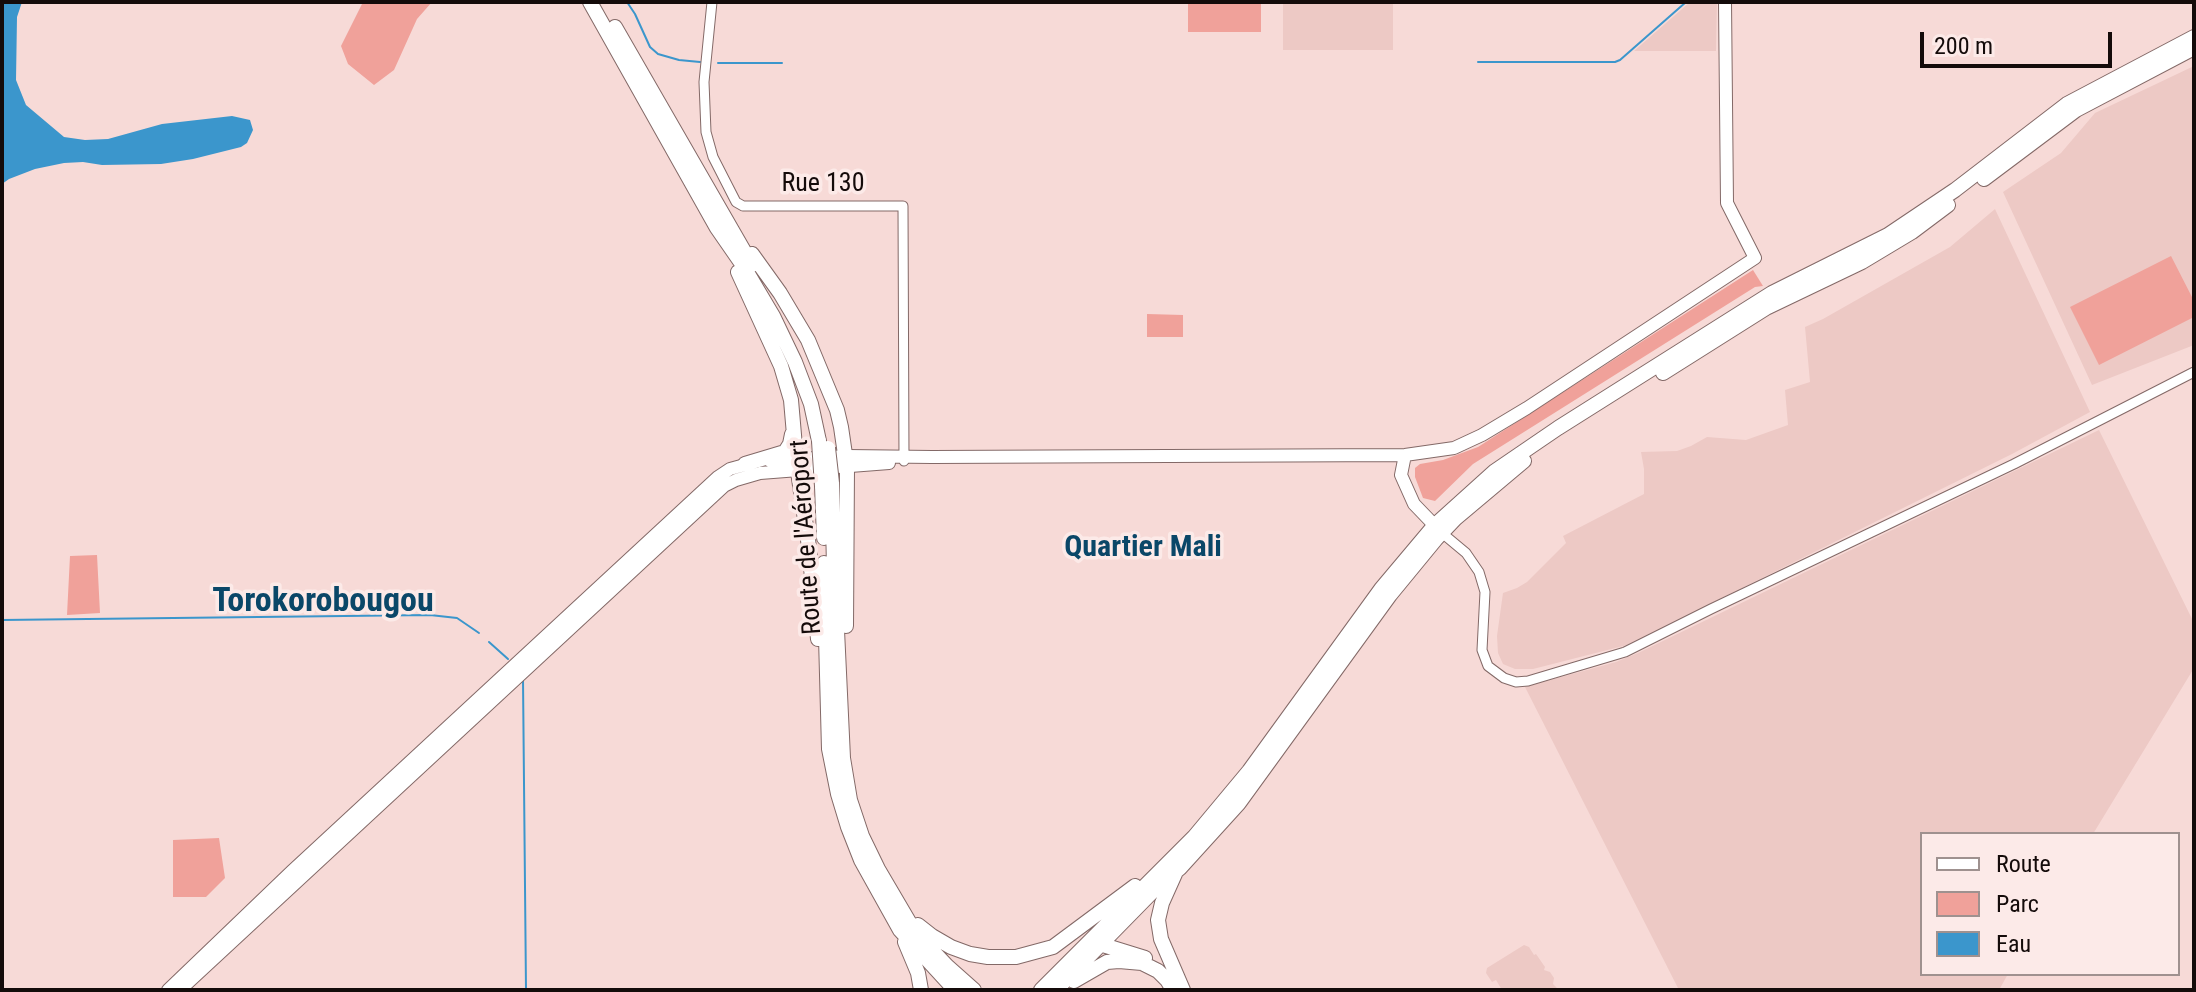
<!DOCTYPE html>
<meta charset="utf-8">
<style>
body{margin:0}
#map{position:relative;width:2196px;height:992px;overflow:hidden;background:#f7dad7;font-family:"Roboto Condensed",sans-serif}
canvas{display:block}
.frame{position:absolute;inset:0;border:4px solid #140b0a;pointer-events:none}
.legend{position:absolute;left:1920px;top:832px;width:260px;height:144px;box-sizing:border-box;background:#fceae8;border:2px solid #9f918f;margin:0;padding:10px 14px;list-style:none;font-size:24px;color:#140b0a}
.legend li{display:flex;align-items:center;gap:16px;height:40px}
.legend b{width:40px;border:2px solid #9f918f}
.scale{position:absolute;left:1920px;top:32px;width:192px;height:36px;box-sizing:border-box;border:4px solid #140b0a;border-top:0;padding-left:10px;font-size:24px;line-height:28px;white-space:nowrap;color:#140b0a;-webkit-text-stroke:6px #fceae8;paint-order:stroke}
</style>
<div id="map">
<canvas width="2196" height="992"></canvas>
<div class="frame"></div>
<ul class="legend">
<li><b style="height:10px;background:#fff"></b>Route</li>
<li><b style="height:22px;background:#f0a19a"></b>Parc</li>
<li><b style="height:22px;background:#3b96cc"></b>Eau</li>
</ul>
<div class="scale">200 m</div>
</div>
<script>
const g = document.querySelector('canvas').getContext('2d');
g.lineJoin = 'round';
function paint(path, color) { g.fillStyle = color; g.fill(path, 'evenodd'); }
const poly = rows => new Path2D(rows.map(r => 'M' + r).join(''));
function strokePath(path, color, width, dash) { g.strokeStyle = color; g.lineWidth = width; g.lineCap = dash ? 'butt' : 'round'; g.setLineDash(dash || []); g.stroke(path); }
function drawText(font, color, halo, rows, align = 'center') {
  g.font = font + ' "Roboto Condensed",sans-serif'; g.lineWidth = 7; g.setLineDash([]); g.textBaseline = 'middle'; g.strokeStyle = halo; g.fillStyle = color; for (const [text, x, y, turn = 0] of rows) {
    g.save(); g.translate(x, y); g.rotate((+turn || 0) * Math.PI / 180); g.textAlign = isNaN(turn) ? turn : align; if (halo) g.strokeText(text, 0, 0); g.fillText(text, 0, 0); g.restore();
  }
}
paint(poly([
 [1283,2,1393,2,1393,50,1283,50],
 [1690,2,1717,2,1716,51,1634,51],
 [2194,66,2194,345,2092,385,2003,192,2061,153,2095,113],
 [1995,209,2090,412,2012,454,1627,645,1533,669,1515,669,1503,664,1498,653,1497,636,1503,593,1517,588,1527,582,1566,543,1563,536,1644,494,1644,469,1641,452,1677,451,1691,446,1707,437,1746,440,1788,425,1785,390,1810,382,1805,327,1823,319,1950,247],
 [2099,430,2194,623,2194,668,2093,834,1922,834,1922,974,2008,974,1999,990,1679,990,1525,687,1616,662,1638,653],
 [1524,945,1529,947,1534,955,1536,954,1545,967,1544,970,1550,972,1554,978,1553,984,1559,990,1502,990,1496,980,1492,982,1486,973,1487,968]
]), '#edc9c5');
paint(poly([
 [360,2,432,2,417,19,394,70,374,85,348,64,341,46,362,4],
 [1188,2,1261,2,1261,32,1188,32],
 [2171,256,2194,301,2194,317,2099,365,2070,307],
 [1753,270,1763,286,1755,287,1473,464,1435,501,1423,498,1415,477,1415,468,1420,464,1443,460,1478,447],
 [1147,314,1183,315,1183,337,1147,337],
 [97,555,100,613,67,615,70,556],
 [219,838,225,878,206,897,173,897,173,840]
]), '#f0a19a');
paint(poly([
 [2,2,22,2,17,17,16,80,26,105,64,137,85,140,108,139,162,124,232,116,250,120,253,130,247,143,241,147,193,159,161,164,102,165,83,162,64,163,35,169,9,179,2,184]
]), '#3b96cc');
strokePath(poly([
 [627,2,635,14,650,47,658,54,679,60,700,62],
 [1478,62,1615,62,1620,60,1686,2],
 [718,63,782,63],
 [2,620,430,615,457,618,479,633],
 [489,642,508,659],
 [523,679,526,990]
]), '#3b96cc', 2);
const minor = poly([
 [712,2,704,82,706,132,713,157,736,202,743,206,903,206,904,461],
 [1442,533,1466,553,1479,572,1485,592,1482,650,1488,666,1504,678,1516,682,1528,681,1625,652,1711,609,2014,464,2194,372]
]);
const major = poly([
 [1405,455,1401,475,1414,504,1439,530],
 [770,461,847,456,932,457,1405,455,1454,448,1482,435,1527,408,1755,258,1727,203,1725,2],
 [168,990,292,871,718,477,730,469,752,463],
 [180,990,724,486,736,480,760,473,889,463]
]);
const highway = poly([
 [590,2,717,228,744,267,773,316,795,362,811,404,819,441],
 [615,27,752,265],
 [1984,179,2076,110,2194,48],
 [752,254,780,293,808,340,837,410,841,427,847,468,846,626],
 [738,272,781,366,791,400,796,458,809,547,818,639],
 [1663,373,1766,308,1862,262,1912,232,1948,205],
 [745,464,785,452,790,444,792,434],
 [832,483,834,566,843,758,850,800,862,836,878,869,915,932,947,966,974,990],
 [822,486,824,538],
 [824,563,829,749,838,794,848,827,861,860,900,930,955,990],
 [1175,874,1162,903,1158,920,1161,939,1183,990],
 [918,925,932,936,951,947,970,954,988,957,1016,957,1053,947,1135,886],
 [905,942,918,973,921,990],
 [1096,945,1103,945,1145,958],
 [1074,981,1107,962,1119,961,1142,963,1158,971,1167,980,1173,990],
 [1041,990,1194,837,1249,771,1381,589,1434,526,1495,471,1558,428,1772,293,1888,235,1955,190,2067,104,2194,37],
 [1056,990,1157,887,1180,868,1239,803,1390,595,1436,539,1455,519,1524,461]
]);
strokePath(minor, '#836967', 11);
strokePath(major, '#836967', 14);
strokePath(highway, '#836967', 16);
strokePath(minor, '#fff', 9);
strokePath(major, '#fff', 12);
strokePath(highway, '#fff', 14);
const highwayBridge = poly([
 [819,441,822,486],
 [828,448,832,483]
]);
strokePath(highwayBridge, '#836967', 16, []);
strokePath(highwayBridge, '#fff', 14);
drawText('26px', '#140b0a', '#fceae8', [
 ["Rue 130",823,184],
 ["Route de l'Aéroport",807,537,-94]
]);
drawText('bold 30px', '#0a4768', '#fceae8', [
 ["Quartier Mali",1143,548]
]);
drawText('bold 34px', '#0a4768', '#fceae8', [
 ["Torokorobougou",323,602]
]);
</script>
